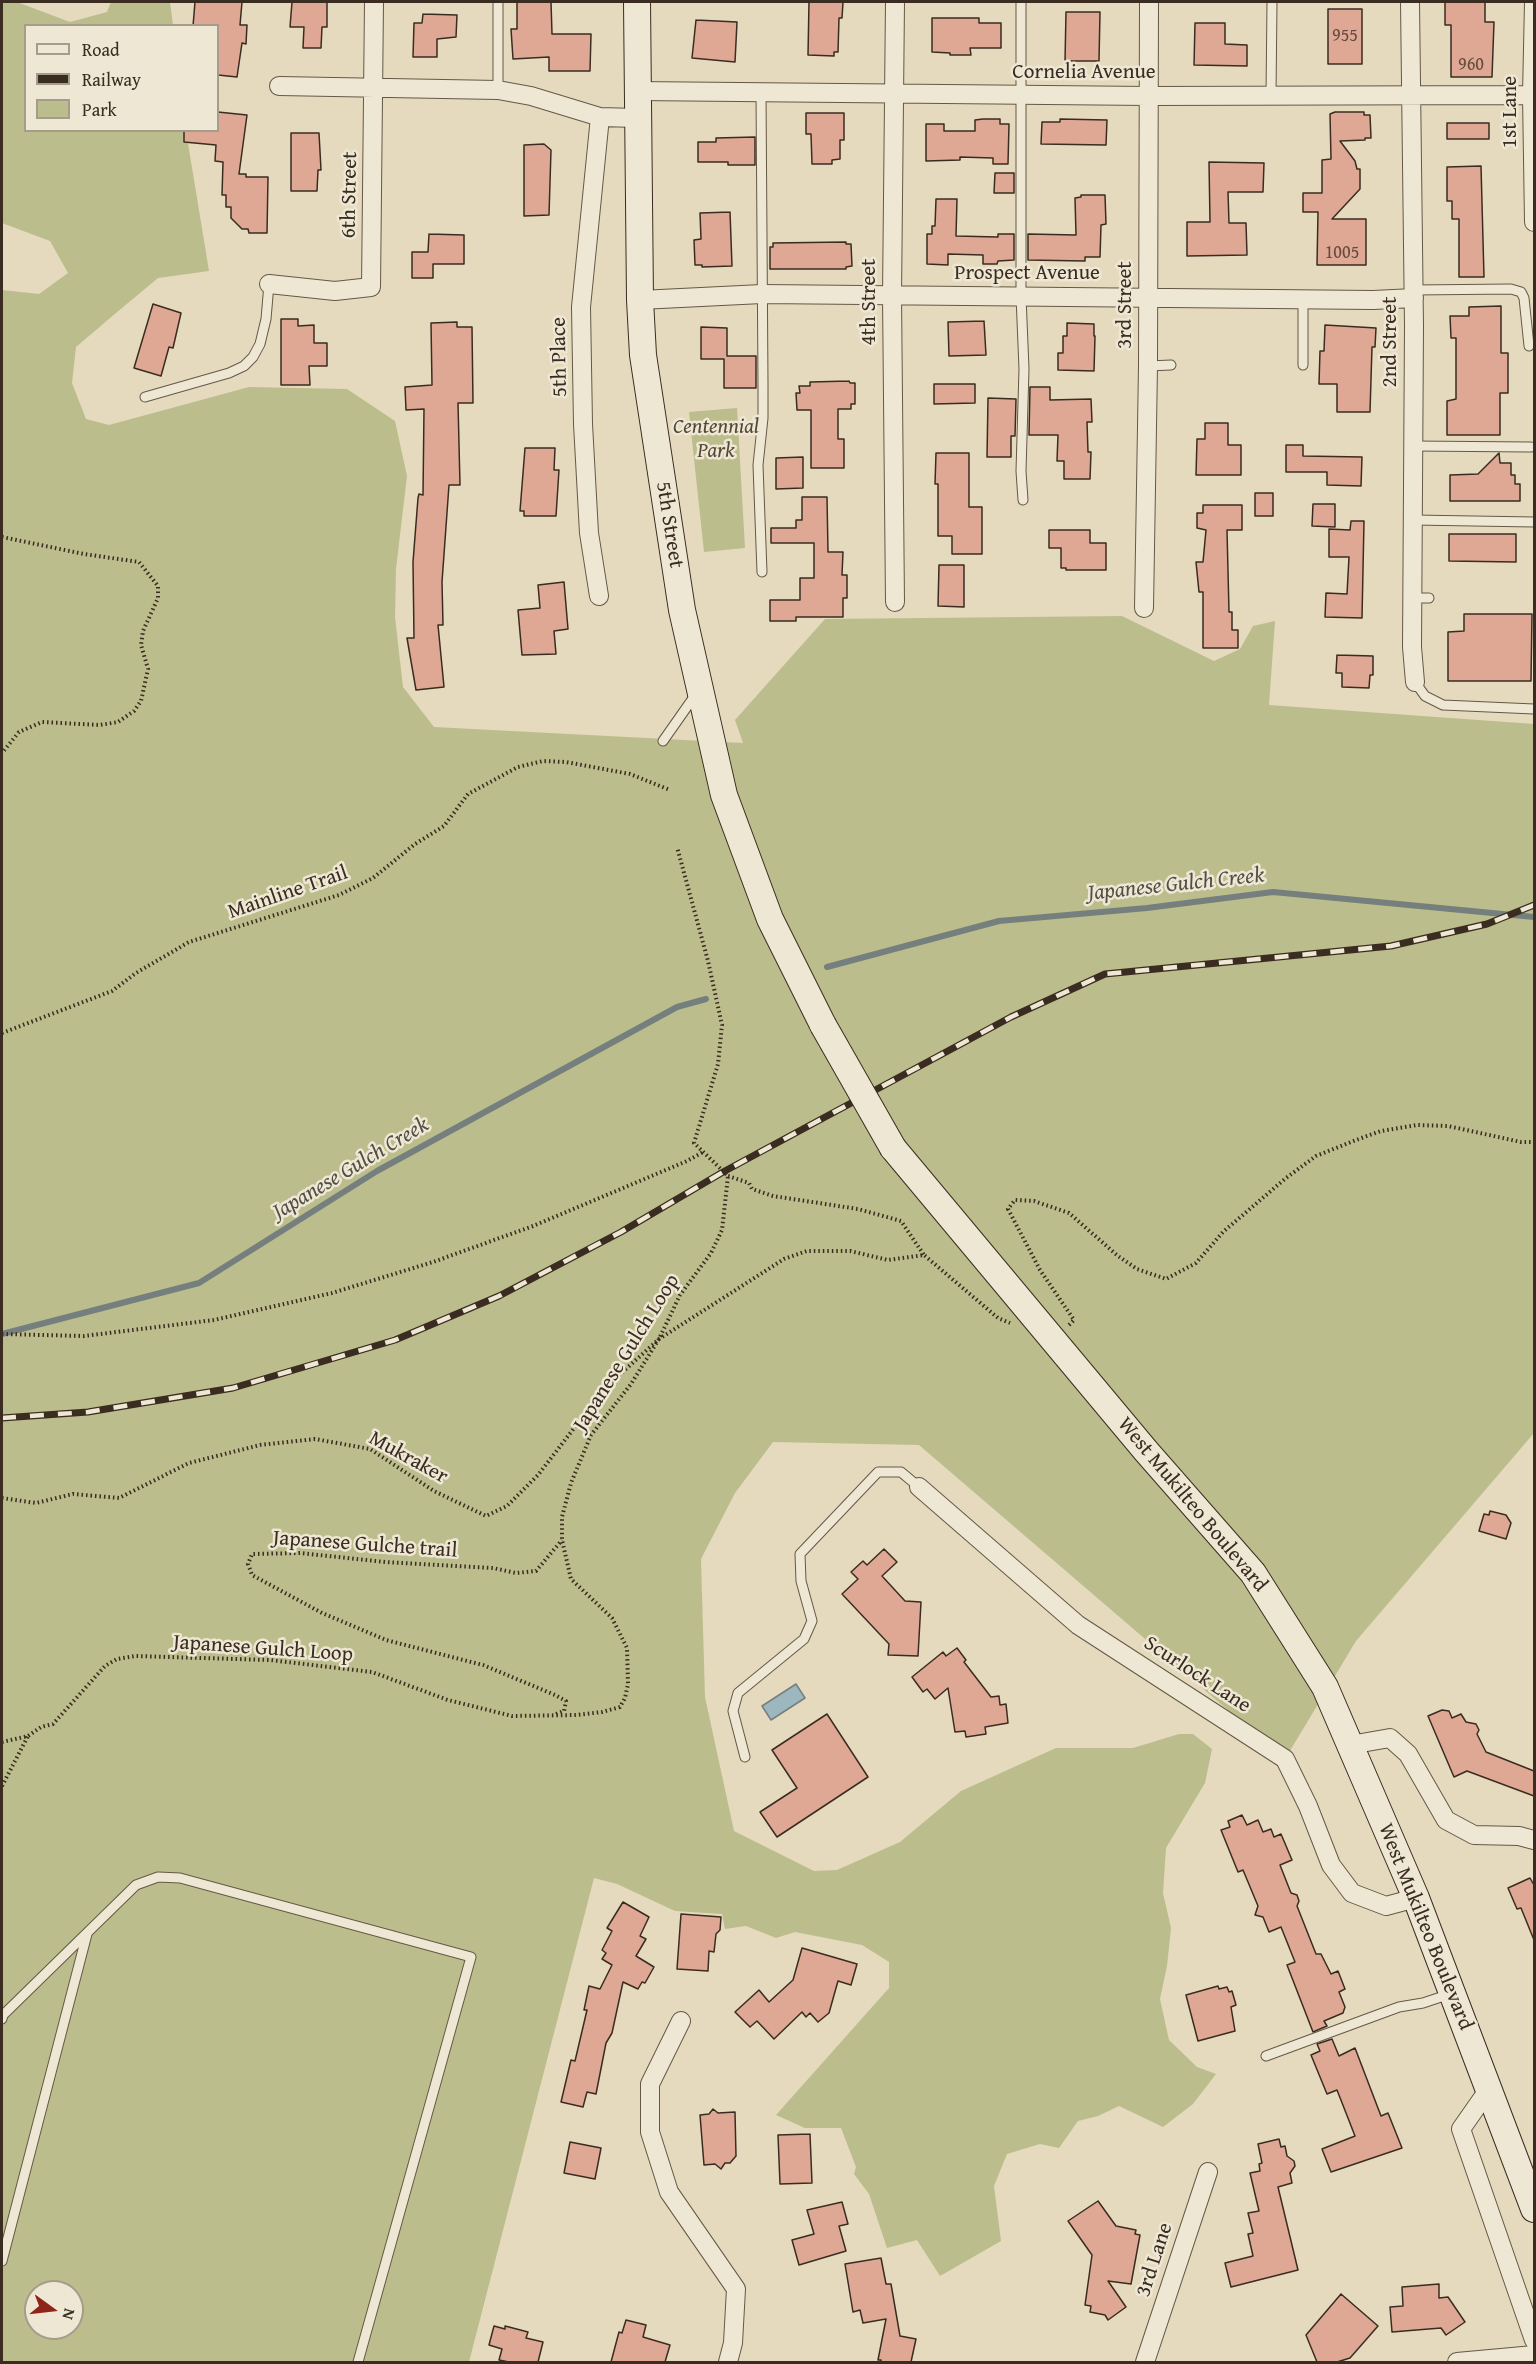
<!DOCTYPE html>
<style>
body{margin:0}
#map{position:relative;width:1536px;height:2364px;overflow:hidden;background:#e5dabd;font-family:"Gentium Book Plus",serif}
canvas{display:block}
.frame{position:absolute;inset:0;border:3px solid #3a2c20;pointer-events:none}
.legend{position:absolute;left:24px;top:24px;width:195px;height:108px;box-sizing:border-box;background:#eee7d4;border:2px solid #a69c8c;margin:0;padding:8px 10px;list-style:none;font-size:18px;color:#3a2c20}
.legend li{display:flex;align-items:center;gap:12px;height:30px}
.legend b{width:30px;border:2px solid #a69c8c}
.north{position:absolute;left:24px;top:2280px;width:60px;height:60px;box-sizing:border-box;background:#eee7d4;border:2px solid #a69c8c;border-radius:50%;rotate:105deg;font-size:16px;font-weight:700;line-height:24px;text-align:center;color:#3a2c20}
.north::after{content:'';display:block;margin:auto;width:21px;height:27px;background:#8f2418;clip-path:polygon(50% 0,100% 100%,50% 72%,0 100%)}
</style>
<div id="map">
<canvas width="1536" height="2364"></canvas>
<div class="frame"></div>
<ul class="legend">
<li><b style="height:8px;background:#eee7d4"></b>Road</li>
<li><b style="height:8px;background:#3a2c20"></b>Railway</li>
<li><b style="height:16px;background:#bcbd8c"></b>Park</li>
</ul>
<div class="north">N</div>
</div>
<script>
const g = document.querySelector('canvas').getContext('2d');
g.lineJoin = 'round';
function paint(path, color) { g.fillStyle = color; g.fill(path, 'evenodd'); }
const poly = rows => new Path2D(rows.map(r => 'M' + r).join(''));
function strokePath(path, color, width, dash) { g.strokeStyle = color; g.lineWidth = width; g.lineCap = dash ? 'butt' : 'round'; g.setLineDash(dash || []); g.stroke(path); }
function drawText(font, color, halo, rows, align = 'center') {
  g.font = font + ' "Gentium Book Plus",serif'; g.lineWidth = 5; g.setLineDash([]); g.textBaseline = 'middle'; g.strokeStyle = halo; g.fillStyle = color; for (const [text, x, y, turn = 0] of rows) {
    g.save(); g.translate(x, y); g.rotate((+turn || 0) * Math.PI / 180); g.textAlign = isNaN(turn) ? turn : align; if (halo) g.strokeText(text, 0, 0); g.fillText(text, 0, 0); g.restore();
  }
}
paint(poly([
 [2,2,17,2,70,22,107,12,111,2,170,2,173,25,26,26,26,130,186,131,209,271,158,278,116,313,76,347,72,383,86,419,109,425,249,387,347,389,395,421,407,476,396,569,395,617,403,687,434,727,743,743,735,720,825,619,1122,616,1214,661,1240,649,1253,626,1275,621,1269,705,1534,724,1534,1433,1356,1641,1285,1759,919,1445,773,1442,735,1493,701,1559,705,1697,734,1831,814,1871,837,1870,900,1842,961,1791,1056,1748,1133,1748,1179,1734,1193,1734,1212,1749,1205,1783,1166,1848,1163,1893,1171,1928,1167,1966,1160,1999,1169,2040,1197,2067,1216,2074,1193,2104,1163,2127,1119,2106,1098,2116,1078,2121,1059,2148,1040,2144,1007,2154,994,2186,1001,2241,940,2276,917,2240,887,2248,869,2194,854,2174,856,2167,841,2128,805,2128,776,2115,889,1988,889,1962,862,1945,795,1932,776,1938,746,1926,725,1929,722,1914,675,1911,617,1884,594,1878,469,2362,2,2362,2,290,39,294,68,273,50,241,2,223],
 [36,2292,72,2292,72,2328,36,2328],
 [737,408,745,548,704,552,689,412]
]), '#bcbd8c');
const water = poly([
 [796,1684,805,1698,771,1720,762,1706,796,1684]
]);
paint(water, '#9cb7bd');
strokePath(water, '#757f7e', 1.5);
strokePath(poly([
 [827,967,999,921,1147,908,1273,892,1534,917],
 [2,1334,199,1283,377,1171,677,1007,706,999]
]), '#757f7e', 6);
const building = poly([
 [195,2,242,2,240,25,247,25,246,44,242,43,237,77,218,75,218,26,193,26,195,2],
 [292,2,327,2,327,27,322,27,321,48,303,48,304,27,290,27,292,2],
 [517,2,551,2,552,34,591,34,590,71,549,71,549,57,513,59,511,29,517,29,517,2],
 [809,2,843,2,842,18,839,18,838,52,834,52,834,56,808,55,809,2],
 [1445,2,1485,2,1485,22,1494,22,1492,77,1451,77,1451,25,1445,25,1445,2],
 [1328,9,1362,9,1362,64,1328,64,1328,9],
 [1066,12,1100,12,1099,61,1065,61,1066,12],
 [423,14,457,15,456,37,437,39,437,57,413,57,414,23,422,23,423,14],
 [932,18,979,18,979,23,1001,23,1001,48,970,48,971,55,950,55,950,53,932,52,932,18],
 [696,20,737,22,735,62,692,58,696,20],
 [1195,23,1225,23,1225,44,1247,45,1247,66,1194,65,1195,23],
 [218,112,247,115,239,174,246,174,246,177,268,177,267,233,249,233,248,229,242,229,231,218,231,207,226,207,226,195,222,195,223,162,215,161,216,145,184,142,184,130,218,130,218,112],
 [1335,112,1364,112,1364,115,1370,115,1371,138,1365,138,1365,140,1340,141,1355,161,1357,169,1360,169,1360,189,1332,219,1366,219,1366,265,1317,265,1318,212,1303,212,1303,193,1322,193,1322,160,1331,159,1330,114,1335,112],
 [806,113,844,113,844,140,840,140,840,159,832,160,832,164,812,164,811,134,806,134,806,113],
 [983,119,1000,119,1000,124,1009,124,1008,164,993,164,993,158,960,157,960,160,926,161,926,124,944,124,944,131,975,131,975,120,983,119],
 [1060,119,1107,120,1106,145,1041,144,1042,122,1060,122,1060,119],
 [1447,123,1489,123,1489,139,1447,139,1447,123],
 [291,133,319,133,321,170,318,170,317,191,291,191,291,133],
 [755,137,755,165,728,165,728,162,698,162,698,142,716,142,716,138,755,137],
 [544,144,551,150,549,215,524,216,524,145,544,144],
 [1209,162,1264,163,1263,192,1228,192,1229,223,1246,223,1247,255,1187,256,1187,222,1210,222,1209,162],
 [1481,166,1484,277,1459,277,1459,219,1452,219,1452,201,1447,201,1447,167,1481,166],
 [995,173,1014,173,1014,193,994,193,995,173],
 [1081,195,1105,195,1106,224,1101,225,1100,257,1085,257,1085,261,1028,260,1028,234,1076,235,1075,198,1081,197,1081,195],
 [936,199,957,199,956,236,998,237,998,234,1014,234,1014,260,998,261,997,264,983,264,983,255,948,254,948,265,927,264,927,234,932,234,932,226,935,226,936,199],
 [730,212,732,266,702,267,702,265,695,265,694,240,701,239,700,213,730,212],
 [429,234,464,235,464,264,433,264,433,278,412,278,412,252,428,252,429,234],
 [846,242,846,244,851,244,852,266,846,267,846,269,770,269,770,247,773,247,773,243,846,242],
 [153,304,181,313,173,348,169,347,161,376,134,368,153,304],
 [1501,306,1501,353,1508,353,1508,393,1500,393,1500,435,1447,435,1447,401,1456,399,1456,338,1451,338,1450,316,1469,316,1469,307,1501,306],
 [281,319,298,319,298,326,314,325,314,343,327,343,327,366,309,366,310,385,281,385,281,319],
 [984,321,986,355,949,356,948,322,984,321],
 [457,322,457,327,472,327,473,403,458,403,460,485,449,485,442,582,443,625,438,625,444,687,416,690,407,638,414,638,413,562,418,498,419,494,423,495,424,409,406,410,405,387,432,385,431,323,457,322],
 [1067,323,1094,324,1094,336,1095,336,1094,371,1058,370,1058,353,1063,353,1063,336,1067,336,1067,323],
 [1325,325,1376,328,1375,347,1372,347,1370,412,1337,412,1337,384,1319,384,1320,351,1324,351,1325,325],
 [701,327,727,328,727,356,756,356,756,388,724,388,724,359,701,359,701,327],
 [849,381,850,383,855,383,855,404,851,404,851,409,838,409,838,439,844,439,844,468,811,468,811,410,797,410,796,393,800,393,799,386,810,386,810,382,849,381],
 [934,384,975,384,975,403,934,404,934,384],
 [1030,387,1050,387,1050,400,1091,399,1092,422,1087,422,1088,452,1091,452,1090,479,1064,479,1064,461,1057,461,1058,435,1029,435,1030,387],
 [988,398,1016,399,1015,436,1011,436,1011,457,987,457,988,398],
 [1205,423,1228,423,1228,445,1241,445,1241,475,1196,475,1197,439,1205,439,1205,423],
 [1286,445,1303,445,1303,456,1362,457,1361,486,1327,485,1327,472,1286,472,1286,445],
 [525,448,555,448,554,470,559,470,556,516,524,516,524,511,520,511,525,448],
 [936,453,969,453,969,507,982,507,982,554,952,554,952,536,938,536,938,484,935,484,936,453],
 [1499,453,1500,463,1511,463,1511,475,1515,475,1515,484,1520,484,1520,501,1450,501,1450,475,1478,474,1499,453],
 [803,457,803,488,776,489,776,458,803,457],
 [1255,493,1273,493,1273,516,1255,516,1255,493],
 [802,497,827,497,828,552,843,552,842,575,847,575,847,598,843,598,843,617,796,617,796,621,770,621,770,600,800,600,800,578,814,578,814,543,771,543,771,528,796,528,796,520,802,520,802,497],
 [1313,504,1335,504,1335,527,1312,526,1313,504],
 [1203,505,1242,505,1242,530,1227,530,1229,612,1232,612,1232,630,1238,630,1238,648,1203,648,1203,592,1199,592,1196,562,1203,562,1206,530,1197,528,1197,513,1203,513,1203,505],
 [1351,521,1364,521,1362,618,1325,617,1326,593,1347,594,1349,557,1329,557,1329,529,1350,530,1351,521],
 [1049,530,1090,530,1090,543,1106,543,1106,570,1066,570,1066,568,1061,568,1061,548,1049,548,1049,530],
 [1449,534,1516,534,1516,562,1449,561,1449,534],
 [939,565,964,565,964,607,938,606,939,565],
 [564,582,568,629,554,631,556,654,522,655,518,610,540,608,538,585,564,582],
 [1464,614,1532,614,1531,681,1448,681,1448,632,1464,631,1464,614],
 [1337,655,1373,656,1373,675,1370,675,1369,688,1342,687,1342,673,1336,673,1337,655],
 [1490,1511,1506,1515,1511,1523,1506,1539,1479,1531,1484,1514,1489,1515,1490,1511],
 [884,1549,897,1562,882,1576,905,1601,921,1602,918,1656,888,1655,889,1644,842,1594,858,1579,851,1572,863,1561,867,1565,884,1549],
 [957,1648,966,1660,964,1662,991,1697,999,1696,1000,1705,1006,1704,1008,1723,985,1727,986,1734,966,1737,965,1731,955,1732,948,1688,935,1699,927,1689,923,1692,912,1677,943,1652,946,1656,957,1648],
 [1442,1710,1449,1711,1452,1718,1461,1714,1466,1722,1476,1724,1479,1730,1477,1734,1486,1752,1534,1771,1534,1796,1467,1771,1454,1777,1428,1716,1442,1710],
 [827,1714,868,1777,777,1837,760,1812,797,1788,772,1750,827,1714],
 [1242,1815,1247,1825,1258,1820,1263,1832,1271,1829,1274,1837,1281,1834,1292,1860,1280,1865,1291,1893,1297,1895,1299,1901,1297,1906,1316,1954,1321,1954,1331,1974,1338,1971,1345,1989,1339,1992,1345,2007,1343,2013,1324,2021,1327,2026,1313,2032,1287,1965,1295,1962,1281,1927,1269,1932,1263,1917,1255,1915,1258,1906,1243,1870,1238,1872,1221,1830,1230,1827,1228,1821,1242,1815],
 [1530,1878,1534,1885,1534,1940,1521,1908,1517,1909,1508,1888,1530,1878],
 [623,1902,649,1917,640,1936,646,1939,636,1956,654,1967,645,1983,642,1982,638,1989,623,1982,612,2033,606,2043,596,2094,587,2092,583,2107,561,2102,571,2060,575,2061,587,2010,584,2010,589,1986,600,1989,612,1965,602,1959,606,1953,602,1950,612,1931,607,1928,623,1902],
 [681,1914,721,1917,720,1930,716,1934,714,1952,709,1951,708,1971,677,1969,681,1914],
 [802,1948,857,1964,851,1985,838,1981,829,2013,818,2022,810,2013,806,2017,802,2012,774,2039,757,2021,750,2027,735,2012,759,1990,769,2002,793,1980,802,1948],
 [1218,1986,1219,1989,1227,1987,1229,1992,1232,1991,1236,2005,1231,2007,1235,2031,1198,2041,1186,1995,1218,1986],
 [1332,2039,1339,2056,1355,2048,1381,2116,1388,2113,1402,2148,1331,2172,1322,2149,1355,2136,1337,2090,1327,2094,1311,2055,1320,2051,1317,2044,1332,2039],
 [713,2109,718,2113,735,2112,736,2156,730,2163,725,2163,721,2169,715,2164,704,2165,700,2115,709,2114,713,2109],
 [810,2134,812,2183,780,2184,778,2135,810,2134],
 [1279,2139,1281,2147,1285,2146,1287,2156,1294,2161,1295,2166,1290,2173,1292,2183,1278,2187,1298,2270,1231,2287,1225,2263,1253,2256,1248,2234,1253,2233,1248,2213,1259,2211,1250,2173,1260,2171,1259,2164,1262,2163,1258,2144,1279,2139],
 [570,2142,601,2148,595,2179,564,2173,570,2142],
 [1098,2201,1116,2226,1136,2230,1135,2234,1140,2235,1131,2284,1108,2281,1126,2307,1108,2320,1105,2315,1090,2312,1091,2306,1085,2305,1092,2255,1068,2221,1098,2201],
 [842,2202,848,2224,839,2226,846,2251,799,2265,792,2240,814,2234,807,2210,842,2202],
 [881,2258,886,2284,891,2284,900,2336,916,2339,911,2362,881,2362,881,2360,878,2360,886,2319,863,2323,860,2310,853,2312,845,2264,881,2258],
 [1439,2284,1439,2298,1448,2297,1465,2322,1446,2335,1441,2328,1392,2332,1390,2307,1403,2306,1402,2287,1439,2284],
 [1341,2294,1378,2326,1350,2358,1337,2362,1317,2362,1306,2335,1341,2294],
 [626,2320,646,2325,643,2337,670,2345,665,2362,611,2362,619,2332,622,2333,626,2320],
 [494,2326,505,2329,505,2326,509,2327,528,2332,526,2338,543,2342,538,2362,509,2362,499,2360,502,2349,489,2345,494,2326]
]);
paint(building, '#dea895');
strokePath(building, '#3a2c20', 1.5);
const service = poly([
 [1021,2,1021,296,1024,369,1021,471,1023,500],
 [498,90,498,2],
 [761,93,763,383,763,418,758,465,762,572],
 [1271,95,1272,2],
 [1414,290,1511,289,1521,292,1524,298,1529,346],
 [1303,365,1303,299],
 [1148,366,1171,365],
 [145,397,229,373,244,366,253,357,260,344,266,319,269,284],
 [1413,446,1531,447],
 [1413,520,1534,522],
 [1413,598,1429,598],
 [1415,682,1425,696,1443,705,1534,709],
 [663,741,696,694],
 [745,1757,733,1711,738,1693,804,1639,812,1621,801,1581,800,1554,878,1472,901,1472,919,1487],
 [2,2019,3,2015,136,1885,158,1877,180,1878,471,1957,358,2362],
 [1266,2056,1399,2007,1423,2003,1450,1994],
 [2,2261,87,1934]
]);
const minor = poly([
 [1410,2,1414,326,1412,647,1415,682],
 [279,86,498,90,531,96,600,117,637,118],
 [636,91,1149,96,1532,95],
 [1534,222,1532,95,1534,2],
 [269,284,335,291,371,287,374,2],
 [640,300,762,294,1373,300,1414,298],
 [599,596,589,533,583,424,581,307,600,117],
 [895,602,892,296,895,2],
 [1144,608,1148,366,1149,2],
 [919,1487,1078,1625,1285,1759,1308,1806,1331,1865,1352,1893,1386,1906,1416,1898],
 [1350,1745,1390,1738,1408,1754,1446,1820,1474,1835,1519,1836,1534,1840],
 [681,2021,650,2084,650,2132,669,2192,736,2289,733,2343,728,2362],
 [1489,2089,1461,2129,1534,2340],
 [1145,2362,1208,2172],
 [1457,2362,1534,2355]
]);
const secondary = poly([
 [637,2,640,300,643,355,682,610,724,795,770,919,823,1025],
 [893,1148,1146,1451,1253,1573,1325,1687,1416,1898,1534,2209]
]);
strokePath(service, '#655847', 11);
strokePath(minor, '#655847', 20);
strokePath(secondary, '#3a2c20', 28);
strokePath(poly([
 [2,537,84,554,139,562,158,586,158,598,143,631,141,645,148,669,141,701,134,711,118,722,100,725,42,722,19,732,2,753],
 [2,1033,112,991,136,973,189,942,339,895,373,878,415,844,444,826,468,794,518,767,543,761,566,762,630,774,670,790],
 [728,1176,749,1183,752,1189,773,1196,858,1209,901,1221,924,1255],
 [1069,1325,1074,1320,1040,1270,1008,1209,1015,1200,1034,1201,1069,1213,1118,1256,1137,1269,1166,1279,1196,1263,1223,1232,1286,1178,1316,1156,1356,1140,1381,1131,1417,1125,1448,1126,1521,1142,1534,1142],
 [2,1334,84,1336,214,1320,332,1293,433,1262,533,1226,687,1161,703,1152],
 [2,1498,36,1503,73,1494,119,1498,189,1463,260,1445,315,1439,370,1449,434,1491,486,1516,507,1506,538,1475,605,1388,659,1339,784,1259,807,1251,850,1251,888,1260,924,1255,998,1318,1010,1323],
 [556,1714,564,1711,566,1701,555,1695,483,1665,386,1640,322,1613,252,1575,248,1564,252,1554,300,1553,385,1562,493,1568,516,1573,536,1571,562,1540],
 [2,1742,28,1736,41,1727,53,1724,105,1666,117,1659,135,1656,270,1660,372,1672,448,1700,512,1716,576,1715,602,1712,620,1707,625,1698,628,1684,627,1648,612,1618,571,1579,562,1540,562,1517,571,1483,591,1435,631,1384,659,1339,680,1295,711,1253,722,1230,728,1176,694,1143,718,1064,722,1025,708,961,677,847],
 [2,1786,28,1736]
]), '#3a2c20', 4, [1.5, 3]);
strokePath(service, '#eee7d4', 9);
strokePath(minor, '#eee7d4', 18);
strokePath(secondary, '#eee7d4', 26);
const rail = poly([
 [2,1418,88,1412,233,1388,395,1340,499,1296,621,1232,723,1172,1011,1017,1105,974,1391,946,1487,924,1534,905]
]);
strokePath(rail, '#3a2c20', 7);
strokePath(rail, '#eee7d4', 4.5, [14]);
const secondaryBridge = poly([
 [823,1025,893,1148]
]);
strokePath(secondaryBridge, '#3a2c20', 28, []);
strokePath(secondaryBridge, '#eee7d4', 26);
drawText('18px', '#634b3d', null, [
 ["955",1345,36],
 ["960",1471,65],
 ["1005",1342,253]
]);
drawText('21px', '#3a2c20', '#eee7d4', [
 ["Cornelia Avenue",1084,73],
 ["1st Lane",1511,112,-90],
 ["6th Street",350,195,-89],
 ["Prospect Avenue",1027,274],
 ["4th Street",870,302,-90],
 ["3rd Street",1126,305,-90],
 ["2nd Street",1391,342,-90],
 ["5th Place",560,357,-91],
 ["5th Street",669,525,81],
 ["Mainline Trail",288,893,-19],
 ["Japanese Gulch Loop",627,1353,-58],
 ["Mukraker",408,1458,29],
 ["West Mukilteo Boulevard",1192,1505,50],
 ["Japanese Gulche trail",365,1545,4],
 ["Japanese Gulch Loop",263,1649,4],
 ["Scurlock Lane",1197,1675,33],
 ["West Mukilteo Boulevard",1425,1927,68],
 ["3rd Lane",1155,2260,-72]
]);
drawText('italic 21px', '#544936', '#eee7d4', [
 ["Centennial",716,428],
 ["Park",716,452]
]);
drawText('italic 22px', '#524f47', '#eee7d4', [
 ["Japanese Gulch Creek",1176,885,-6],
 ["Japanese Gulch Creek",351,1169,-31]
]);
</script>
